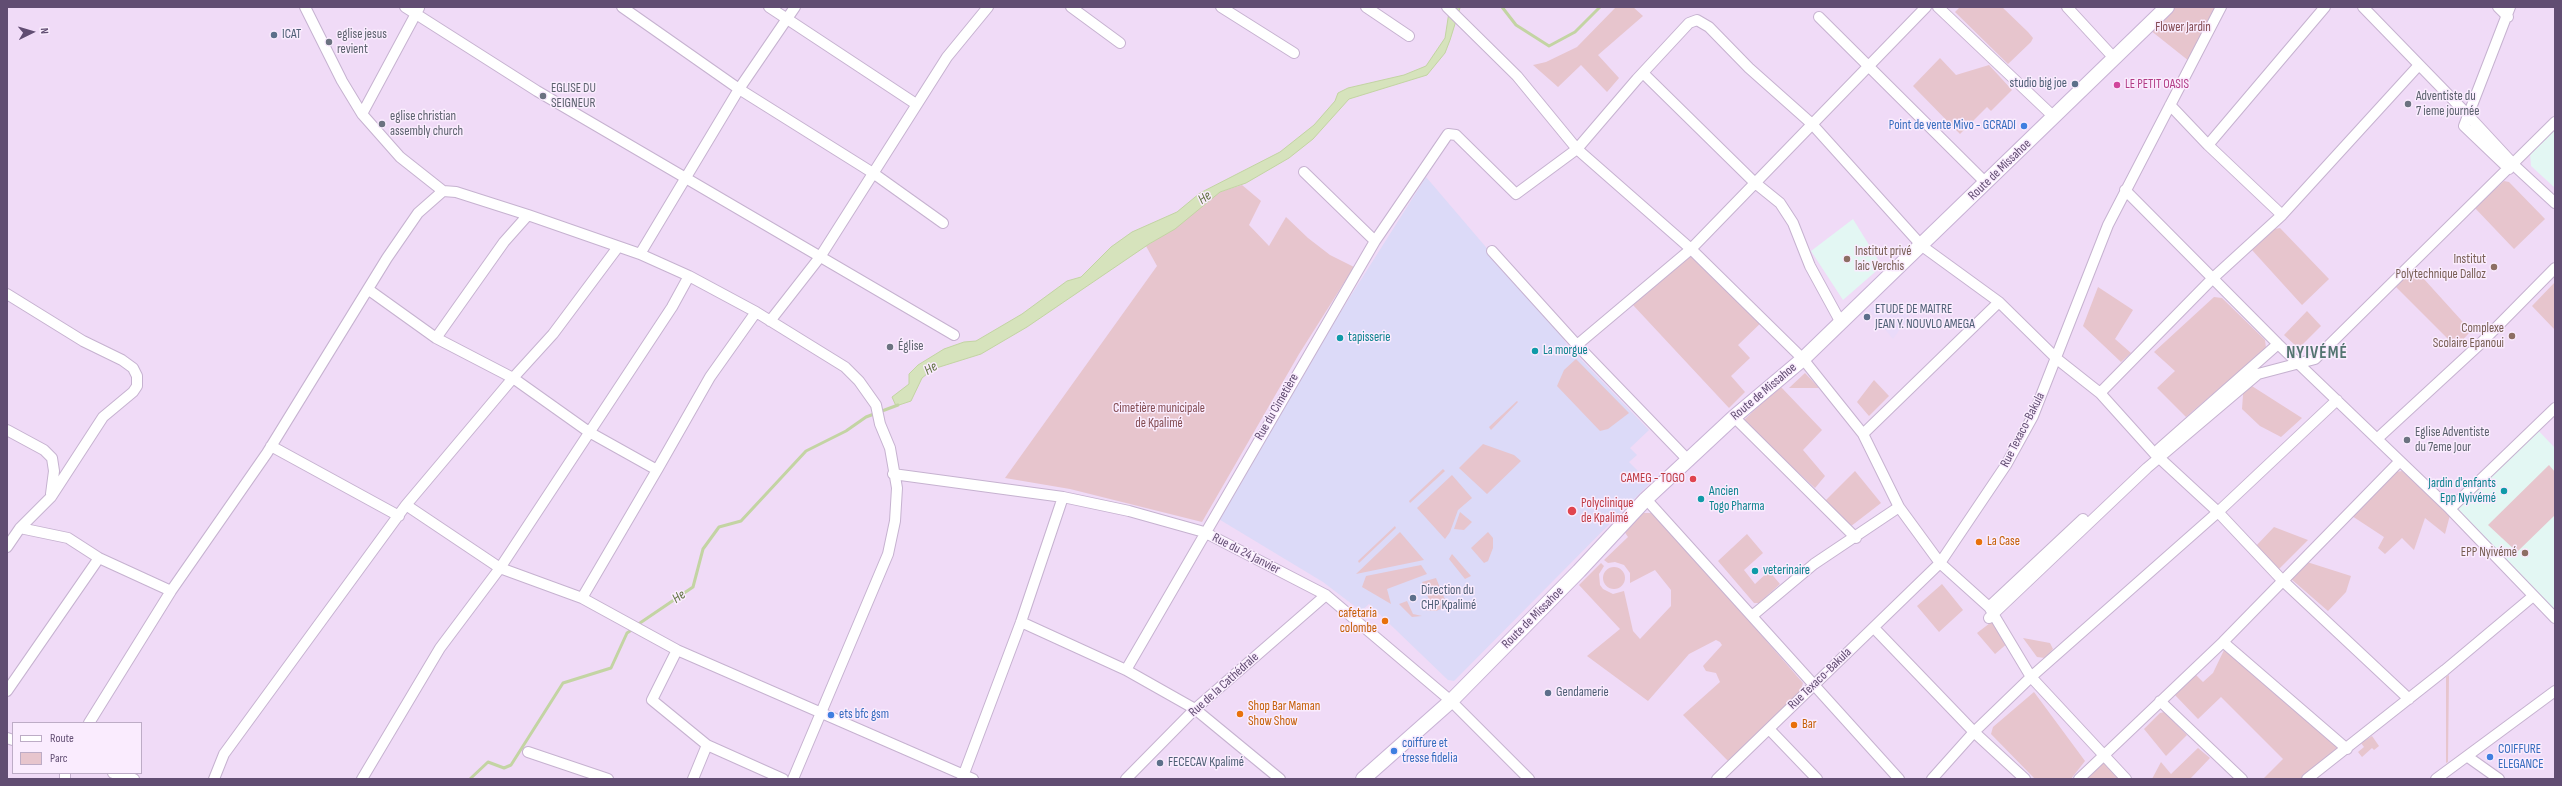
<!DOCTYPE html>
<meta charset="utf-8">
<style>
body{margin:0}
#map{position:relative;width:2562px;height:786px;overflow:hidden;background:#f7e6fb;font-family:"Sofia Sans Condensed",sans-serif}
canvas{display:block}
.frame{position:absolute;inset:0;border:8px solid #614d72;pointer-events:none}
.legend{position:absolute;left:12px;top:722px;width:130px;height:52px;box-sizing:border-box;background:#faecfe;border:1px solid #bdacc6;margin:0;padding:5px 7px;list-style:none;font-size:12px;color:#614d72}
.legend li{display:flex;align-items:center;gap:8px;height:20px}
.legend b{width:20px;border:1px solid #bdacc6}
.north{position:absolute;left:12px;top:12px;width:40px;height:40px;-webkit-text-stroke:3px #faecfe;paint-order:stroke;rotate:85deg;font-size:11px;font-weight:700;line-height:16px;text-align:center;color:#614d72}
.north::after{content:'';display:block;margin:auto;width:14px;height:18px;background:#614d72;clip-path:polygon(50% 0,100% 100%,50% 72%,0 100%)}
</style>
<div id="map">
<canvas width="2562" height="786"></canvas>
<div class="frame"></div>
<ul class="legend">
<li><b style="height:5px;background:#fff"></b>Route</li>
<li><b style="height:11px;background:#e7c5cd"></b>Parc</li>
</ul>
<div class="north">N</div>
</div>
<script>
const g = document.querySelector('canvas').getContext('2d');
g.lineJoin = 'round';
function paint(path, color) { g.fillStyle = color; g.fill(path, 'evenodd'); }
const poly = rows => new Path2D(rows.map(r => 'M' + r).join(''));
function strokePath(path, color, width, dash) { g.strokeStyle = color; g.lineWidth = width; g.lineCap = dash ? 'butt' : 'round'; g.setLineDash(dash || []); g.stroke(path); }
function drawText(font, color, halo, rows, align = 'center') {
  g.font = font + ' "Sofia Sans Condensed",sans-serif'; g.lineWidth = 3; g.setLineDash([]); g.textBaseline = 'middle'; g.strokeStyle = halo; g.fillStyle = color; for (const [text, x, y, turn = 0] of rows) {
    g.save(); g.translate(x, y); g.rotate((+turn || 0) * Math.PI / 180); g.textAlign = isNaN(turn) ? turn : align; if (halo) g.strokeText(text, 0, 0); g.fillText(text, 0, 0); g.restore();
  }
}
paint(poly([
 [7,7,2555,7,2555,779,7,779],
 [13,723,141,723,141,773,13,773]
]), '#f0dbf7');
paint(poly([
 [1896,303,1910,315,1893,339,1868,309,1874,306,1879,311]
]), '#eadbfa');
paint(poly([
 [2555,128,2555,188,2531,166,2530,153],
 [1853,219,1882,266,1843,300,1811,251],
 [2535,427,2555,448,2555,612,2451,510]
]), '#e3f7f3');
paint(poly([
 [1426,177,1561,335,1567,345,1649,430,1630,448,1637,455,1629,462,1650,483,1454,681,1448,680,1369,604,1361,611,1323,582,1212,515]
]), '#dcdaf8');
paint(poly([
 [1616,7,1633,7,1643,16,1598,55,1619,78,1607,92,1581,65,1558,87,1533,65,1546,62,1577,47],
 [1975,7,2002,7,2028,32,2033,38,2031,42,2008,64,1955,12,1959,8],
 [2174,7,2219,7,2189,61,2150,30],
 [1940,58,1956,75,1989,65,2012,90,1991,111,1987,107,1960,134,1913,86],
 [2504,181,2509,182,2545,219,2514,249,2475,208],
 [1242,185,1261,201,1249,225,1269,246,1286,217,1308,238,1330,255,1354,267,1299,354,1202,522,1070,489,1005,478,1157,266,1146,246,1174,229,1220,192],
 [2280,228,2329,279,2302,305,2252,250,2274,229],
 [1694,246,1767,317,1738,345,1750,358,1731,376,1745,392,1729,408,1633,305],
 [2414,268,2471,331,2456,347,2396,287],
 [2555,282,2555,330,2532,306],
 [2098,287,2133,310,2115,339,2131,353,2121,362,2083,326],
 [2214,297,2222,298,2265,340,2266,348,2186,417,2157,388,2175,371,2154,352],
 [2307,311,2321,326,2302,345,2296,346,2284,335],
 [1576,359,1629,413,1608,429,1600,431,1557,386,1564,370],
 [1805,373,1819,388,1789,388],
 [1874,380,1889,396,1869,416,1857,402],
 [2244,381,2302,418,2281,437,2260,426,2242,409],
 [1780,386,1822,430,1803,450,1825,476,1815,488,1745,424,1745,419],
 [1517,401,1518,402,1491,430,1489,427],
 [1483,444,1514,455,1521,461,1487,494,1459,468],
 [2549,465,2555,472,2555,515,2517,552,2488,525],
 [1443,469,1445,471,1410,503,1409,501],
 [1855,471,1881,503,1846,530,1822,504],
 [2402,471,2450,515,2445,534,2425,518,2414,550,2402,538,2385,554,2378,548,2384,537,2352,516,2395,472],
 [1452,475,1472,498,1458,510,1450,532,1445,539,1417,508],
 [1460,512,1472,522,1464,530,1454,529],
 [1642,513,1655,513,1803,683,1800,693,1729,762,1683,715,1720,682,1716,673,1706,671,1703,666,1722,645,1720,642,1716,640,1689,654,1648,701,1587,656,1620,629,1579,585,1601,563,1604,566,1599,574,1600,585,1603,589,1613,594,1624,591,1633,631,1640,639,1671,606,1671,590,1655,570,1630,583,1630,573,1624,565,1615,562,1608,563,1604,560,1628,537,1624,531],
 [1395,526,1396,528,1359,563,1358,561],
 [2274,527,2308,540,2279,569,2256,546],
 [1400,532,1424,560,1356,574],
 [1488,532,1493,538,1493,548,1488,561,1484,563,1471,548],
 [1747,534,1763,553,1744,570,1755,584,1769,571,1780,584,1759,603,1754,603,1718,561],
 [1452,554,1471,576,1465,579,1449,559],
 [2307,562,2351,576,2346,592,2328,611,2290,578],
 [1421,565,1427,574,1387,589,1391,604,1362,587,1366,576],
 '1603 578a11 11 0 1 1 22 0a11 11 0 1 1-22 0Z',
 [1436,578,1446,602,1443,608,1436,611,1424,610,1432,607,1422,582],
 [1942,584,1963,610,1939,632,1917,606],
 [1407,601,1413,614,1422,616,1412,617,1399,604],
 [1994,620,2009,642,1995,654,1977,633],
 [2023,638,2050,643,2053,649,2045,658,2037,657],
 [2225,648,2339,748,2300,779,2263,779,2283,759,2221,697,2198,719,2175,695,2196,675,2203,682,2213,673],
 [2449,675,2448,762,2446,763,2446,677],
 [2034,692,2085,761,2071,779,2035,779,1991,734,1993,727],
 [2164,712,2187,735,2166,756,2144,729,2160,713],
 [2372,736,2379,746,2374,750,2372,748,2362,757,2358,752,2364,747,2361,743],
 [2198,748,2210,758,2190,779,2152,779,2161,762,2171,774],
 [2110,762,2126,779,2087,779,2103,763]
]), '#e7c5cd');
const water = poly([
 [1454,7,1460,8,1450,40,1445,53,1427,75,1349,99,1313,139,1289,158,1246,183,1220,192,1175,229,1149,244,1027,327,981,354,933,369,922,378,911,401,896,406,892,397,909,384,909,374,918,365,944,349,964,342,976,341,1022,314,1067,281,1081,277,1111,247,1132,232,1177,212,1200,193,1280,152,1314,125,1335,101,1338,93,1348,88,1404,75,1426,66,1445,38,1449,12,1454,7]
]);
paint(water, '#d6e3bc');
strokePath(water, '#c3d4a3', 1);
strokePath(poly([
 [1502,7,1516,25,1549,46,1575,32,1600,7],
 [637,625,693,587,703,549,719,527,741,521,806,451,846,431,866,417,898,405],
 [470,779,488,762,504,768,511,765,563,683,611,668,627,633,633,629]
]), '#c3d4a3', 3);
const minor = poly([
 [305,7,342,81,362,114,400,157,443,191,456,192,528,215,640,254,689,276,756,312,845,367,859,381,876,405,880,424,890,448,897,488,895,521,888,554,793,779],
 [405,7,537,91,954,335],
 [622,7,739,89,873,173,943,223],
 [769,7,916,104],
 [1071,7,1120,43],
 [1221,7,1294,53],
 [1366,7,1409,36],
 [1447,7,1517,76,1577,149,1691,249,1803,359,1863,434,1899,507,1940,563,1989,607,2031,677,2126,779],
 [1938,7,2054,117],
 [2067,7,2114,58],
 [2363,7,2466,113,2517,168,2555,203],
 [2498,7,2508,17],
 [1819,17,1986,183],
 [1643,73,1754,182,1780,203,1793,223,1810,266,1840,321],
 [2170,105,2208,145,2282,215],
 [362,114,419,8],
 [2208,145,2325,7],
 [2509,169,2464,126,2510,7],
 [1304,172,1375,241],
 [2125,190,2278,344,2450,509,2555,618],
 [1492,251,1577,345,1689,461],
 [640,254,739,89,795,7],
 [369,290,436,338,513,378,589,432,657,470,582,598],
 [7,294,83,341,122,360,133,368,137,376,137,386,133,392,103,417,51,497,20,528,7,547],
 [770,321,820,257,947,57,988,7],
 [436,338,504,242,528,215],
 [1577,345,1691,249,1926,7],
 [2100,393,2213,278,2282,215,2419,65],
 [1734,417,1856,538],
 [7,430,44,450,52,458,54,471,51,494],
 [1863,434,1999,302],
 [2378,438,2480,344,2555,268],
 [271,446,399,516],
 [2159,449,2278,344],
 [657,470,710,377,756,312],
 [893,474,1063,497,1129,511,1204,532,1326,595,1451,701,1529,779],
 [1646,499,1899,779],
 [406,505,500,568,582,598,677,650,973,779],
 [2450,509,2555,408],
 [20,528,68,538,99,558,171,591],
 [1989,607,2083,519],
 [1752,616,1814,564,1899,507],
 [1989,618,2147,468,2258,374,2315,359,2555,122],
 [1021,622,1126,670,1195,709,1280,779],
 [1874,628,1974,732,2025,779],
 [2223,642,2347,749],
 [677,650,652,700,707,745,783,779],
 [1126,670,1375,241,1448,134,1456,135,1516,194,1577,149,1637,79,1689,23,1697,20,1709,27,1749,68,1812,124,1922,246,1999,302,2057,359,2100,393,2154,453,2218,512,2282,580,2409,699],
 [7,691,99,558],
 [2160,701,2242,779],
 [89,723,171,591,267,453,387,258,418,213,443,191],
 [1769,729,1817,779],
 [7,738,13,740],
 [528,752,608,779],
 [2468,757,2499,779],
 [113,773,134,779],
 [65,779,65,773],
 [214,779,224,754,406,505,513,378,553,334,618,247],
 [362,779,440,648,500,568,672,307,689,276],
 [693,779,707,745],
 [962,779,1021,622,1063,497],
 [1126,779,1195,709,1326,595],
 [1717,779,1940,563,2006,465,2033,416,2108,225,2221,7],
 [1932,779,1974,732,2031,677,2218,512,2337,400],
 [2079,779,2223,642,2400,461],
 [2307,779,2445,670,2532,597],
 [2436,779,2555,691]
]);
const secondary = poly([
 [1363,779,1451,701,1579,571,1646,499,1734,417,1803,359,2167,7]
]);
strokePath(minor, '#c6b2d0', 12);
strokePath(secondary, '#c8b2d5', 16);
strokePath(minor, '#fff', 10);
strokePath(secondary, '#fff', 14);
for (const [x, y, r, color] of [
 [274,35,4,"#5c6f8a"],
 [329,42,4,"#6b7280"],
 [2075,84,4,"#5c6f8a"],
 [2117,85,4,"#d1479c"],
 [543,96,4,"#6b7280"],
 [2408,104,4,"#6b7280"],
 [382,124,4,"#6b7280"],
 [2024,126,4,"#3f7fe0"],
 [1847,259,4,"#8d6e63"],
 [2494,267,4,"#8d6e63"],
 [1867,317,4,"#5c6f8a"],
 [2512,336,4,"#8d6e63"],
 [1340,338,4,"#0f9aa8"],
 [890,347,4,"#6b7280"],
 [1535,351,4,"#0f9aa8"],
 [2407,440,4,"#6b7280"],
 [1693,479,4,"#e0444e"],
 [2504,491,4,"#0f9aa8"],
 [1701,499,4,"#0f9aa8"],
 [1572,511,5,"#e0444e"],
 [1979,542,4,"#e8710a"],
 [2525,553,4,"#8d6e63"],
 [1755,571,4,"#0f9aa8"],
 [1413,598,4,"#5c6f8a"],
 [1385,621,4,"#e8710a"],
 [1548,693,4,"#5c6f8a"],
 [1240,714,4,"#e8710a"],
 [831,715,4,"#3f7fe0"],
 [1794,725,4,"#e8710a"],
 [1394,751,4,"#3f7fe0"],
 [2490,757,4,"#3f7fe0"],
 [1160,763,4,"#5c6f8a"]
]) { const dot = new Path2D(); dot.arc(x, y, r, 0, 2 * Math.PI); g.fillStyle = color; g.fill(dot); strokePath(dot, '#faecfe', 1.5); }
drawText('13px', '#834b51', '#faecfe', [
 ["Flower Jardin",2183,28],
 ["Cimetière municipale",1159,409],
 ["de Kpalimé",1159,424]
]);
drawText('13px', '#4e5e75', '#faecfe', [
 ["ICAT",282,35],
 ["studio big joe",2067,84,"right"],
 ["ETUDE DE MAITRE",1875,310],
 ["JEAN Y. NOUVLO AMEGA",1875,325],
 ["Direction du",1421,591],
 ["CHP Kpalimé",1421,606],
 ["Gendamerie",1556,693],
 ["FECECAV Kpalimé",1168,763]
], 'left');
drawText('13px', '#5b616d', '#faecfe', [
 ["eglise jesus",337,35],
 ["revient",337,50],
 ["EGLISE DU",551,89],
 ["SEIGNEUR",551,104],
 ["Adventiste du",2416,97],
 ["7 ieme journée",2416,112],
 ["eglise christian",390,117],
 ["assembly church",390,132],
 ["Église",898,347],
 ["Eglise Adventiste",2415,433],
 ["du 7eme Jour",2415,448]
], 'left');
drawText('13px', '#b23c85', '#faecfe', [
 ["LE PETIT OASIS",2125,85]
], 'left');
drawText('13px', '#366cbe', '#faecfe', [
 ["Point de vente Mivo - GCRADI",2016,126,"right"],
 ["ets bfc gsm",839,715],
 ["coiffure et",1402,744],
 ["tresse fidelia",1402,759],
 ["COIFFURE",2498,750],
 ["ELEGANCE",2498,765]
], 'left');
drawText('13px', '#614d72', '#faecfe', [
 ["Route de Missahoe",2000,170,-44],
 ["Route de Missahoe",1764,392,-40],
 ["Rue du Cimetière",1277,407,-60],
 ["Rue Texaco-Bakula",2023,430,-63],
 ["Rue du 24 Janvier",1246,554,27],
 ["Route de Missahoe",1533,618,-45],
 ["Rue Texaco-Bakula",1820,679,-44],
 ["Rue de la Cathédrale",1224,685,-42]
]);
drawText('13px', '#785e54', '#faecfe', [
 ["Institut privé",1855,252,"left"],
 ["laic Verchis",1855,267,"left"],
 ["Institut",2486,260],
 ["Polytechnique Dalloz",2486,275],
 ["Complexe",2504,329],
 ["Scolaire Epanoui",2504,344],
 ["EPP Nyivémé",2517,553]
], 'right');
drawText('13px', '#0d838f', '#faecfe', [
 ["tapisserie",1348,338],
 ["La morgue",1543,351],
 ["Jardin d'enfants",2496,484,"right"],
 ["Epp Nyivémé",2496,499,"right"],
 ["Ancien",1709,492],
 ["Togo Pharma",1709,507],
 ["veterinaire",1763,571]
], 'left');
drawText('13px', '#be3a42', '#faecfe', [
 ["CAMEG - TOGO",1685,479],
 ["Polyclinique",1581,504,"left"],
 ["de Kpalimé",1581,519,"left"]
], 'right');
drawText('13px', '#c56008', '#faecfe', [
 ["La Case",1987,542],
 ["cafetaria",1377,614,"right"],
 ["colombe",1377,629,"right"],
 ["Shop Bar Maman",1248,707],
 ["Show Show",1248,722],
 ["Bar",1802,725]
], 'left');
drawText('italic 14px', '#5e703e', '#faecfe', [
 ["He",1205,198,-34],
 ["He",931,369,-31],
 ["He",679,597,-35]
]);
g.letterSpacing = '1px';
drawText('bold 17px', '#537470', '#faecfe', [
 ["NYIVÉMÉ",2317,354]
]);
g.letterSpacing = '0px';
</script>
